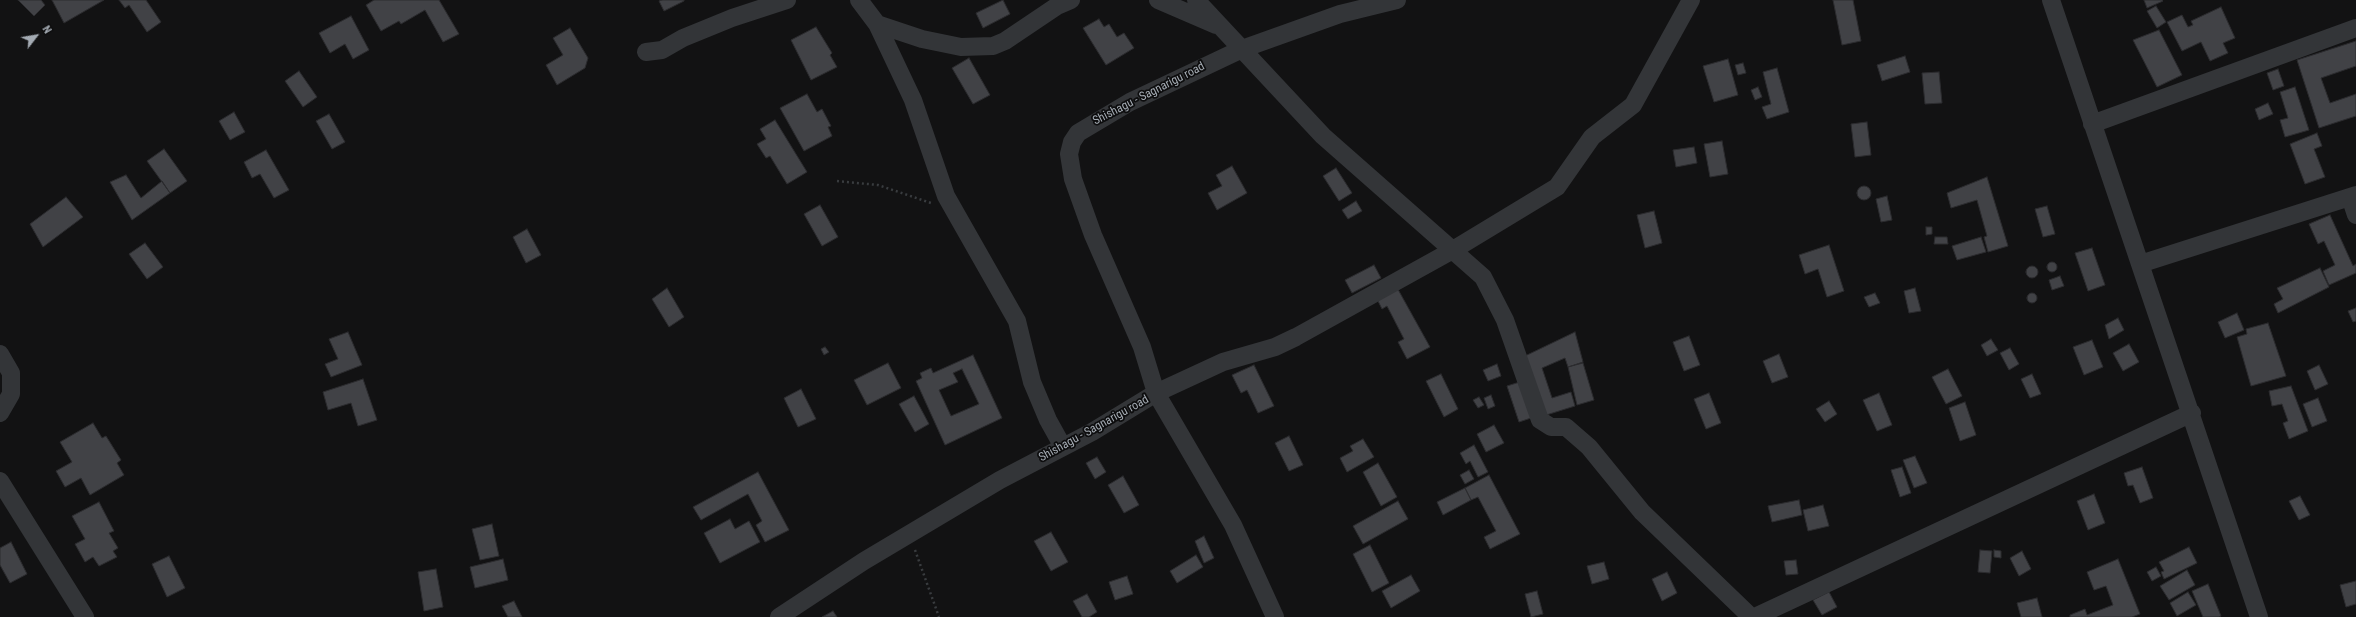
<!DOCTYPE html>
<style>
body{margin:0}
#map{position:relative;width:2356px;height:617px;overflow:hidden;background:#121213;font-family:"Roboto Condensed",sans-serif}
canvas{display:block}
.north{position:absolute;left:16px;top:16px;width:40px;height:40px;-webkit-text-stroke:3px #0d0d0e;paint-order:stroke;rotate:59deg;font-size:11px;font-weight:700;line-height:16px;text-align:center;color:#a4abb3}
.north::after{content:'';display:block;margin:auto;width:14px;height:18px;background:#a4abb3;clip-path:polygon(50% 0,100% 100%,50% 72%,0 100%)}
</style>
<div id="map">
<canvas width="2356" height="617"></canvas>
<div class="north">N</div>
</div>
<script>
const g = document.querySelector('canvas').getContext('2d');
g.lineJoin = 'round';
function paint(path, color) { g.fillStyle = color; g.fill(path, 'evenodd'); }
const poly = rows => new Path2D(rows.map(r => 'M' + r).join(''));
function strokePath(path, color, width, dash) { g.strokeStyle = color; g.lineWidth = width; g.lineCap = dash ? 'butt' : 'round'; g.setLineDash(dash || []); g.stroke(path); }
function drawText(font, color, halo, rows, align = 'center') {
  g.font = font + ' "Roboto Condensed",sans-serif'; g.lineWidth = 3.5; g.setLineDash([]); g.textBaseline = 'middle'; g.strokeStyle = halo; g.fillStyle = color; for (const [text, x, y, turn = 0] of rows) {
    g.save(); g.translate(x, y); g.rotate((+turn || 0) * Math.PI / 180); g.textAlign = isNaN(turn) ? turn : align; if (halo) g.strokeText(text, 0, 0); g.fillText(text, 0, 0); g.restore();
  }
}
const building = poly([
 [18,0,41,0,45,5,34,16,18,0],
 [52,0,104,0,64,23,52,0],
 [119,0,146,0,161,22,147,32,129,5,125,8,119,0],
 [374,0,439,0,459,34,443,42,425,10,401,24,399,21,381,31,366,5,374,0],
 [662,0,684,0,684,1,664,11,659,1,662,0],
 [1003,0,1010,14,983,28,976,13,1003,0],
 [1833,0,1853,0,1861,41,1842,45,1833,0],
 [2144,0,2162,0,2163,1,2147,8,2144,0],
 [2156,6,2166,22,2157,28,2147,11,2156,6],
 [2221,7,2235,38,2223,43,2228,53,2210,61,2201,42,2182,51,2167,22,2182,15,2188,27,2193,25,2191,21,2221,7],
 [351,16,369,50,353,59,345,44,330,53,319,33,351,16],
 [1099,19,1104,27,1109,24,1117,37,1124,33,1134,48,1106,65,1083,28,1099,19],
 [816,27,832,53,830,55,837,67,811,80,791,40,816,27],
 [570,28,588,58,585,68,557,85,546,65,563,55,553,38,570,28],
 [2159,30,2182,75,2157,87,2133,40,2159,30],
 [2356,41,2356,66,2321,78,2330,103,2356,94,2356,116,2319,128,2297,60,2356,41],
 [1905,56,1910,72,1882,81,1877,65,1905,56],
 [969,58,990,95,973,104,952,68,969,58],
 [1728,59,1738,95,1714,102,1703,66,1728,59],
 [1743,63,1746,73,1738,75,1735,65,1743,63],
 [1777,68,1789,112,1767,119,1762,107,1771,104,1763,72,1777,68],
 [2278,69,2284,86,2273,90,2267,73,2278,69],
 [299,71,317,97,303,107,285,81,299,71],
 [1939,72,1942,103,1925,104,1922,73,1939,72],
 [1758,87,1762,97,1755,100,1751,90,1758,87],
 [2295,87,2309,130,2285,137,2280,120,2288,118,2280,92,2295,87],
 [807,94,817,112,822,109,831,126,828,127,832,136,804,151,780,108,807,94],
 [2268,103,2273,114,2259,120,2255,109,2268,103],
 [234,112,245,132,230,140,219,121,234,112],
 [329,114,345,142,332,149,316,121,329,114],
 [775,120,807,172,787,184,770,156,766,158,757,144,766,139,760,129,775,120],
 [1867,122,1871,155,1855,157,1851,124,1867,122],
 [2317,133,2322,146,2314,149,2325,177,2305,184,2290,144,2317,133],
 [1722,141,1728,174,1710,177,1704,144,1722,141],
 [1694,147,1697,163,1676,167,1673,150,1694,147],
 [164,149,187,181,170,193,147,161,164,149],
 [266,150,289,190,274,198,260,174,252,178,244,162,266,150],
 [1232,166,1247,193,1217,210,1208,193,1222,186,1216,175,1232,166],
 [1336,168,1352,193,1339,201,1323,176,1336,168],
 [126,175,141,198,162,181,170,193,132,220,110,182,126,175],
 [1987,177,2008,246,1988,252,1984,237,1987,236,1977,200,1951,208,1947,193,1987,177],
 '1857 193a7 7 0 1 1 14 0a7 7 0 1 1-14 0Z',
 [1887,196,1892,220,1881,222,1876,199,1887,196],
 [66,197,83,217,43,247,30,224,66,197],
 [1356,201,1362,211,1348,219,1342,210,1356,201],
 [820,205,838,237,822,246,804,214,820,205],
 [2047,206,2055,234,2043,237,2035,209,2047,206],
 [1654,211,1662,243,1645,248,1637,215,1654,211],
 [2330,215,2353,266,2356,264,2356,273,2329,285,2323,271,2335,265,2324,241,2318,244,2309,224,2330,215],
 [1926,227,1932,227,1932,234,1926,235,1926,227],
 [527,229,541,255,526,263,513,237,527,229],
 [1935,237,1947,237,1948,244,1934,244,1935,237],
 [1981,237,1986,252,1957,260,1952,246,1981,237],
 [145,243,163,267,147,279,129,254,145,243],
 [1829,245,1844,291,1827,297,1818,269,1805,274,1799,255,1829,245],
 [2092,248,2105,285,2088,291,2075,253,2092,248],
 '2047 267a5 5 0 1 1 10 0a5 5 0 1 1-10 0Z',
 [1374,265,1381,278,1352,293,1345,280,1374,265],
 '2026 272a6 6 0 1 1 12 0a6 6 0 1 1-12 0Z',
 [2320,268,2329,287,2278,313,2274,304,2283,299,2277,288,2320,268],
 [2060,276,2064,286,2052,290,2049,280,2060,276],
 [1395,284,1430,347,1407,359,1398,342,1404,339,1387,306,1382,309,1375,295,1395,284],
 [667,288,684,317,669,327,652,299,667,288],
 [1915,288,1921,311,1909,313,1904,291,1915,288],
 '2027 298a5 5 0 1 1 10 0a5 5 0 1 1-10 0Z',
 [1875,293,1880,303,1869,307,1864,297,1875,293],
 [2356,308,2356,321,2353,322,2348,311,2356,308],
 [2237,313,2244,330,2225,338,2218,322,2237,313],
 [2118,318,2124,330,2109,339,2105,325,2118,318],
 [2268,323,2286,376,2251,386,2237,337,2247,334,2246,329,2268,323],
 [348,332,362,365,331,377,325,364,338,359,329,339,348,332],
 [1575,332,1583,362,1568,367,1565,358,1542,368,1552,398,1571,392,1575,406,1543,416,1525,356,1575,332],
 [1689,336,1700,365,1684,371,1673,342,1689,336],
 [1991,339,1998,350,1987,356,1981,345,1991,339],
 [2092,340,2103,367,2084,375,2073,347,2092,340],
 [2129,344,2139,362,2123,371,2113,353,2129,344],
 [825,347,829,352,824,355,821,349,825,347],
 [2010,348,2019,364,2009,370,2000,353,2010,348],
 [1779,354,1788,377,1772,383,1763,361,1779,354],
 [973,355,1002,418,945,445,916,381,922,378,920,373,931,368,933,373,973,355],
 [962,369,979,404,951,416,939,390,958,382,953,373,962,369],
 [888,363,901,388,867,405,854,380,888,363],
 [1583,363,1594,400,1577,405,1568,367,1583,363],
 [1497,364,1501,376,1488,381,1483,370,1497,364],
 [1254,365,1274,406,1258,413,1247,390,1241,393,1232,375,1254,365],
 [2319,365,2328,384,2315,390,2307,371,2319,365],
 [1948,369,1962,396,1946,404,1932,377,1948,369],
 [1441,374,1458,409,1444,417,1426,381,1441,374],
 [2032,374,2041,394,2030,398,2021,379,2032,374],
 [363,379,377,420,358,426,351,403,328,410,323,392,363,379],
 [1523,381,1534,417,1519,422,1507,386,1523,381],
 [2291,386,2308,431,2289,439,2283,423,2288,421,2282,404,2272,406,2269,391,2291,386],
 [801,389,816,419,798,427,784,398,801,389],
 [1709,393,1721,423,1706,429,1694,399,1709,393],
 [1879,393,1892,425,1877,431,1863,400,1879,393],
 [1491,395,1495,406,1488,409,1484,398,1491,395],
 [914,396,929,424,915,432,899,404,914,396],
 [1479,397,1484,405,1478,408,1473,400,1479,397],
 [2318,398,2327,421,2312,427,2303,404,2318,398],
 [1829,401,1837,414,1825,422,1816,409,1829,401],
 [1965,402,1976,435,1960,441,1949,408,1965,402],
 [93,423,102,438,106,436,121,460,117,463,124,475,90,495,81,478,65,487,56,471,72,462,60,442,93,423],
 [1494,425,1504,443,1486,452,1477,434,1494,425],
 [1289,436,1303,465,1289,471,1275,443,1289,436],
 [1363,439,1374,457,1347,472,1340,458,1353,451,1350,446,1363,439],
 [1474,445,1488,472,1478,477,1470,461,1466,464,1460,453,1474,445],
 [1915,456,1927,483,1914,488,1903,460,1915,456],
 [1097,457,1106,472,1095,479,1086,463,1097,457],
 [1378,463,1397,497,1381,506,1363,472,1378,463],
 [1902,467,1911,493,1900,497,1891,470,1902,467],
 [2142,467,2153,498,2140,503,2133,485,2128,486,2124,473,2142,467],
 [1469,470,1474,479,1465,484,1460,475,1469,470],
 [758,472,789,530,765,542,756,525,762,521,748,494,701,520,693,507,758,472],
 [1489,475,1520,534,1490,549,1484,537,1496,531,1478,497,1471,500,1465,488,1489,475],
 [1123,476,1139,505,1124,513,1108,485,1123,476],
 [1465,488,1471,500,1443,515,1437,502,1465,488],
 [2094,494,2105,523,2088,530,2077,501,2094,494],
 [2300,496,2310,515,2299,520,2289,501,2300,496],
 [1799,500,1802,515,1772,522,1768,506,1799,500],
 [1398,501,1408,519,1363,544,1353,526,1398,501],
 [99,502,114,531,109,533,118,548,113,551,117,557,99,566,93,557,85,562,75,544,85,539,72,516,99,502],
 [1823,505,1829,526,1808,531,1803,510,1823,505],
 [730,519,735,529,749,521,760,542,720,563,704,533,730,519],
 [492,524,499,556,480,560,472,529,492,524],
 [1051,532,1068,562,1051,571,1034,541,1051,532],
 [1204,536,1214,558,1204,563,1195,541,1204,536],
 [11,542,27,574,10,583,0,565,0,548,11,542],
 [1370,545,1389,583,1372,592,1353,554,1370,545],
 [2189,547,2197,563,2164,579,2161,572,2164,571,2159,562,2189,547],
 [1980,550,1992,551,1990,573,1978,572,1980,550],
 [1994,550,2001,551,2001,558,1994,557,1994,550],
 [2022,551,2031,569,2019,576,2010,558,2022,551],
 [1196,555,1203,567,1177,583,1170,571,1196,555],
 [169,556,185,588,167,597,152,564,169,556],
 [503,559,508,580,475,588,470,567,503,559],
 [2118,559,2140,614,2132,617,2070,617,2070,615,2085,609,2087,615,2113,605,2106,586,2094,590,2087,572,2118,559],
 [1796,560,1798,574,1786,575,1784,561,1796,560],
 [1604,562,1609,579,1592,584,1587,566,1604,562],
 [2156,567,2161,576,2152,581,2147,572,2156,567],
 [436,569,443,607,424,611,418,572,436,569],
 [2187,570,2195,585,2169,600,2160,586,2187,570],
 [1667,572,1677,593,1662,601,1652,579,1667,572],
 [1411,575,1420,591,1391,608,1382,591,1411,575],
 [1127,576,1133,594,1115,600,1109,582,1127,576],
 [2356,581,2356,604,2346,607,2340,585,2356,581],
 [2208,584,2221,616,2219,617,2203,617,2192,591,2208,584],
 [1537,591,1543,614,1531,617,1525,594,1537,591],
 [1829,592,1837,607,1822,615,1813,600,1829,592],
 [2188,592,2196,605,2177,616,2170,603,2188,592],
 [1087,594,1097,612,1089,617,1082,617,1073,601,1087,594],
 [2037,598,2042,617,2021,617,2017,603,2037,598],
 [514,601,522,617,508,617,502,606,514,601],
 [833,611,837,617,822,617,833,611]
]);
paint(building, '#414246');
strokePath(building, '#2c2c2f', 1);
strokePath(poly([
 [837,181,878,185,931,203],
 [915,550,939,617]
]), '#393c3f', 2.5, [2, 3]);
strokePath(poly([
 [859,0,877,24,913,100,946,196,1017,321,1032,382,1048,420,1063,447],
 [1158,0,1216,25],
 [1196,0,1323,136,1483,277,1505,320,1540,420,1551,427,1566,427,1589,447,1642,512,1751,617],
 [2051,0,2259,617],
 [877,24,922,39,961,47,993,46,1005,41,1057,6,1071,0],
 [646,52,662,50,683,38,732,18,787,0],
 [2092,124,2356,28],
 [2350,197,2356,215],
 [2140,264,2356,195],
 [0,354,11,373,11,394,0,413],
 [0,481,85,617],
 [779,617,864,561,1000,480,1092,432,1156,393,1142,347,1093,235,1073,179,1069,154,1072,142,1078,133,1130,102,1242,49,1340,14,1397,0],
 [1275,617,1233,525,1156,393,1223,362,1275,347,1296,337,1453,250,1557,187,1592,137,1633,105,1691,0],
 [1755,617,2192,413]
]), '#333538', 18);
drawText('12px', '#a4abb3', '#0d0d0e', [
 ["Shishagu - Sagnarigu road",1149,94,-27],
 ["Shishagu - Sagnarigu road",1094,429,-29]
]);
</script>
